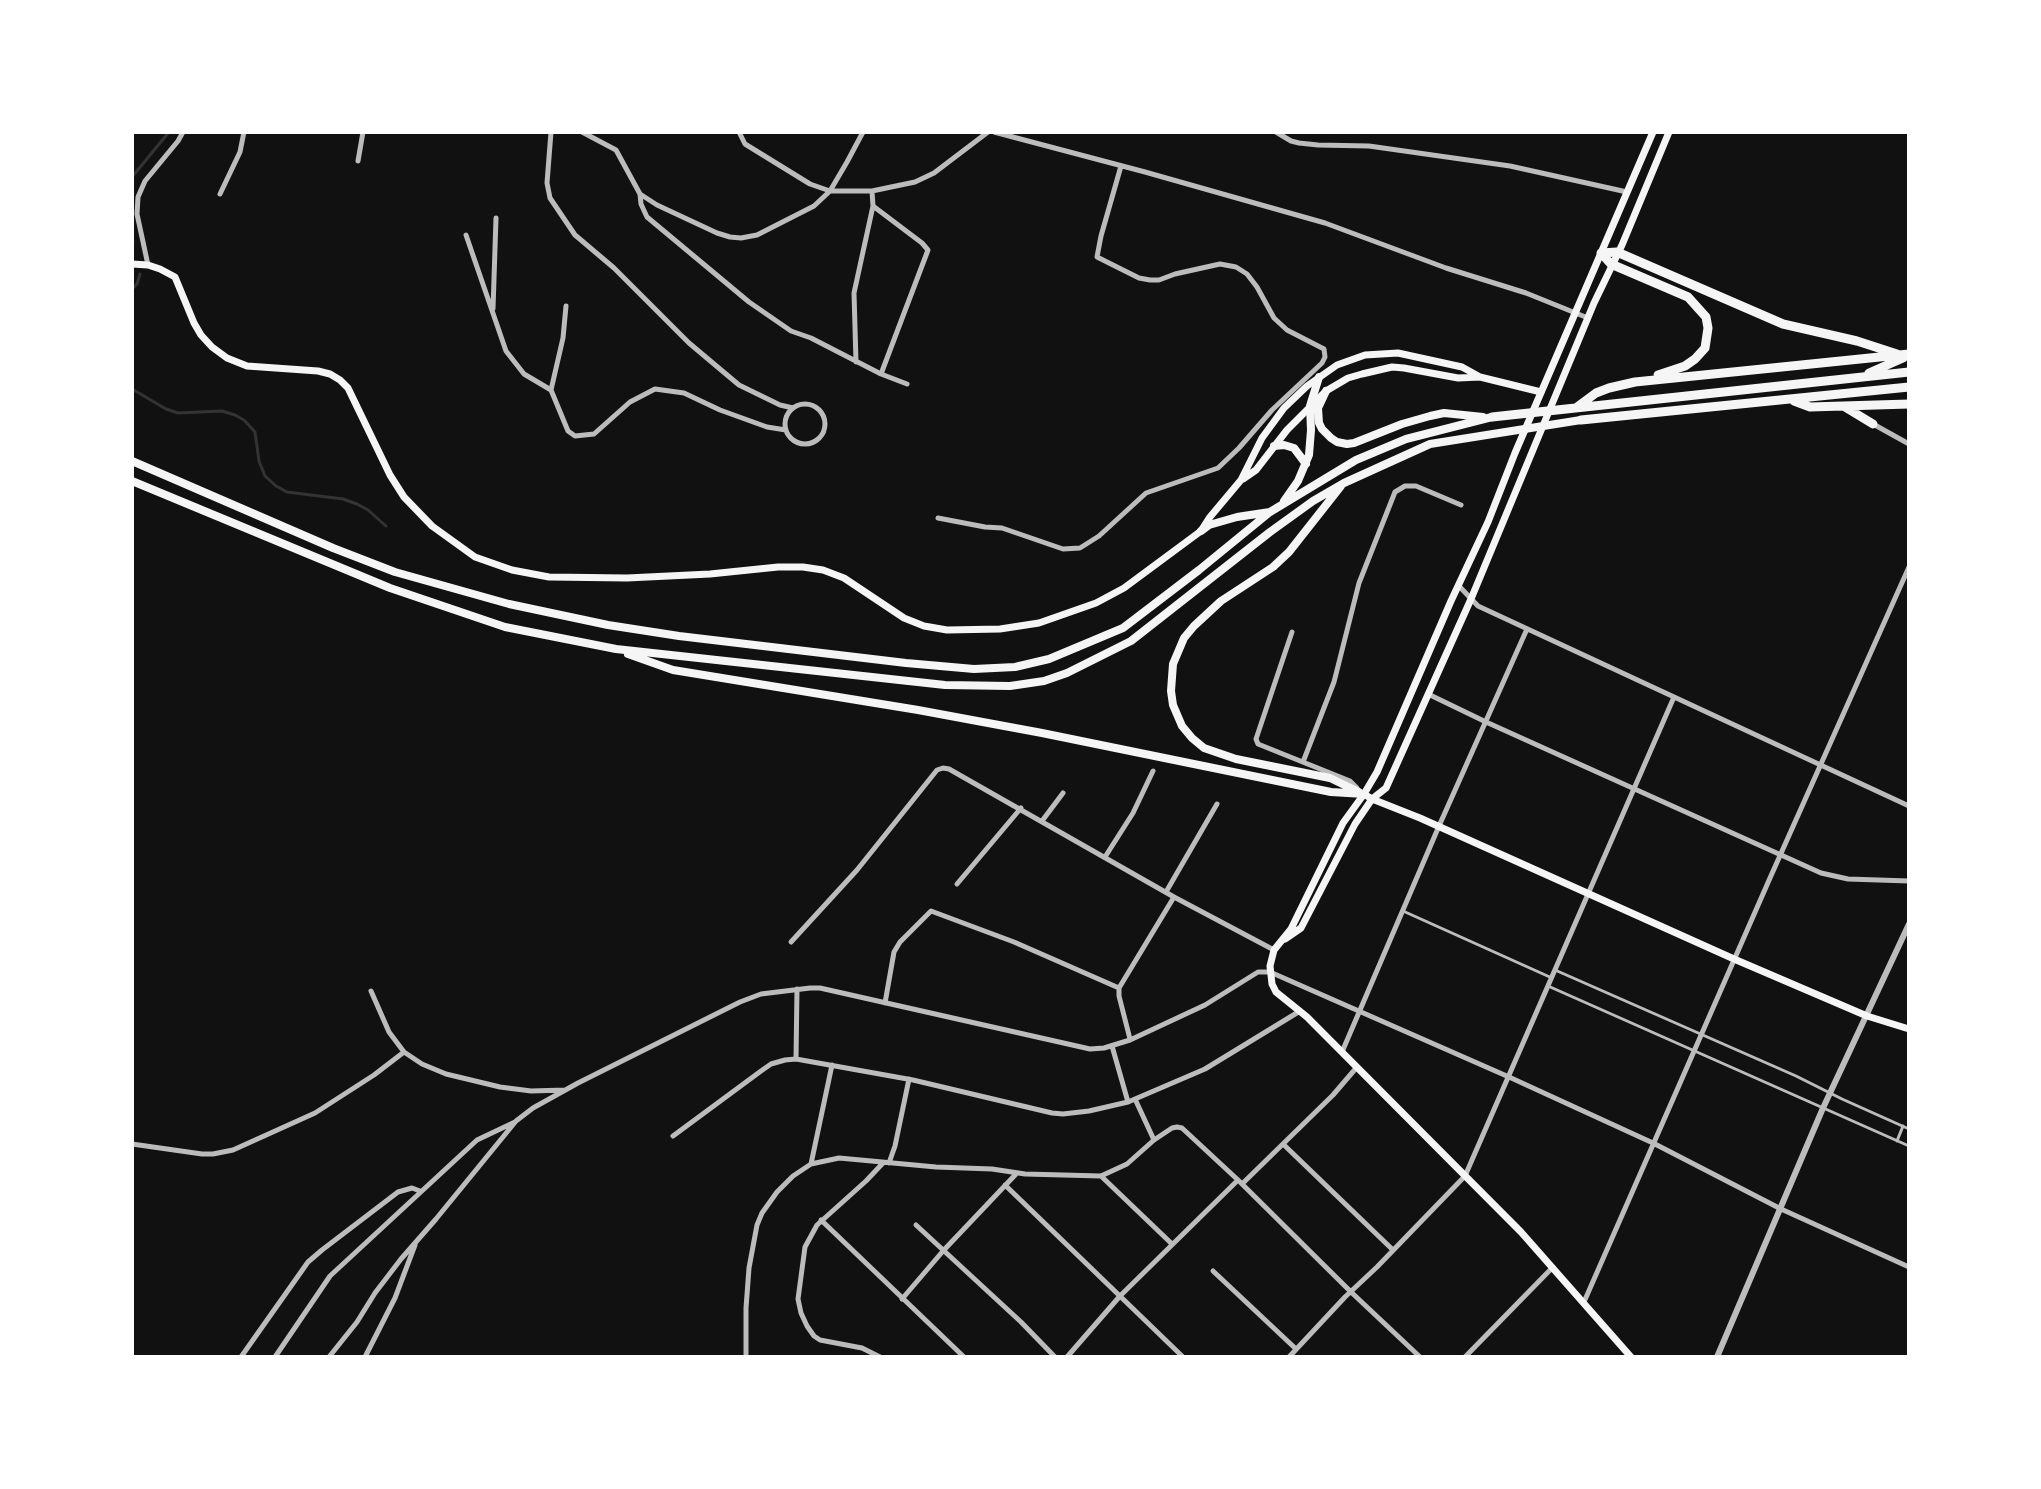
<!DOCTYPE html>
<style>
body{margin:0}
#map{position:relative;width:2041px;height:1489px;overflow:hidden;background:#111;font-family:Roboto,sans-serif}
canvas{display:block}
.frame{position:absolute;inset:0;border:134px solid #fff;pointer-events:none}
</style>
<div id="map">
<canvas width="2041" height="1489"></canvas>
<div class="frame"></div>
</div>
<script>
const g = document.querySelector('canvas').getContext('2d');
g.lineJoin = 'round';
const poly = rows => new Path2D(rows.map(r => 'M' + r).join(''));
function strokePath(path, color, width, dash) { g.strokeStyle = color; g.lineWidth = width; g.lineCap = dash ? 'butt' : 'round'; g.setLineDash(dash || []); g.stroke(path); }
strokePath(poly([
 [132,177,169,132],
 [132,238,133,242],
 [132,289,137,284,140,274],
 [132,389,166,409,178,413,222,411,235,415,244,420,255,432,259,461,265,476,276,486,287,492,343,499,357,504,368,510,386,526]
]), '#333', 3);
strokePath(poly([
 [1403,911,1552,978],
 [1555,970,1796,1076,1842,1099,1909,1129],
 [1548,986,1909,1146],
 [1897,1141,1903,1126]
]), '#bcbcbc', 3);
strokePath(poly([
 [551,132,547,183,550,198,575,235,614,268,689,343,739,385,780,405,793,408],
 [582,132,616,150,640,194,641,204,647,217,749,302,791,331,811,338,881,374,907,384],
 [739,132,745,144,810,184,830,191,872,191,915,182,934,173,988,132],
 [994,132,1145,172,1325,223,1446,268,1526,293,1588,318],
 [1276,132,1291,141,1299,143,1318,145,1369,146,1510,166,1627,192],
 [358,161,363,132],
 [220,194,240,152,244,132],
 [640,194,657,205,717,233,730,237,741,238,757,235,814,206,830,191,847,162,863,132],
 [873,206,922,243,928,250,881,374],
 [466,235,506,351,524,374,551,390,568,431,575,436,594,434,630,402,655,389,684,393,720,410,767,427,786,430],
 [148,265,137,214,138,197,145,181,178,141,183,132],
 [493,309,496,218],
 [856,362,854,293,873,206,872,191],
 [551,390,563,338,566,306],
 '785 424a20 20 0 1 1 40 0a20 20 0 1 1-40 0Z',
 [1873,424,1909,444],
 [938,518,985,527,1002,528,1063,549,1080,548,1099,536,1146,493,1218,468,1239,448,1272,410,1322,363,1325,357,1324,349,1287,330,1274,318,1257,287,1247,274,1236,267,1220,264,1175,274,1159,280,1150,280,1139,278,1097,257,1101,236,1121,166],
 [1458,585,1478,606,1909,806],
 [1292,632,1256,739,1258,744,1350,781,1357,788],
 [1428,694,1486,722,1821,873,1848,879,1909,881],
 [1303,762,1334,682,1359,583,1395,492,1405,486,1416,486,1461,505],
 [1042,821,1063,793],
 [1105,857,1133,813,1153,771],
 [957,884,1021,808],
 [1166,892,1217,804],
 [791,942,857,870,937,770,943,768,949,769,1174,897,1274,950],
 [371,991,389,1032,404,1052,422,1064,446,1074,500,1087,531,1091,565,1090],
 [885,1003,894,952,900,942,931,911,1014,942,1119,988],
 [1130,1039,1119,996,1119,988,1174,897],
 [1112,1046,1128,1102],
 [1342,1052,1439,826,1527,629],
 [796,1059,797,989],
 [1135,1099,1154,1140],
 [673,1136,761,1071,771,1064,785,1060,796,1059,913,1080,1052,1113,1063,1114,1089,1111,1128,1102,1205,1069,1300,1011],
 [132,1144,202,1154,213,1154,233,1150,315,1113,374,1075,404,1052],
 [1283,1144,1393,1250],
 [889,1163,895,1146,909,1079],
 [811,1164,832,1065],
 [1101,1176,1172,1244],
 [1242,1184,1333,1095,1357,1067],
 [1005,1185,1183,1357],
 [821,1220,964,1357],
 [916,1225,1021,1322,1055,1357],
 [1213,1271,1296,1349],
 [902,1299,943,1251,1016,1174],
 [1584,1302,1770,878,1909,567],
 [241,1357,308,1262,322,1250,398,1192,412,1188,420,1191],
 [275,1357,330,1276,477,1140,515,1122],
 [329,1357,357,1322,375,1293,401,1259,436,1219,516,1121,533,1108,578,1083,740,1002,761,994,810,988,820,988,1090,1049,1104,1048,1130,1040,1205,1005,1258,972,1270,972,1509,1077,1653,1143,1781,1209,1909,1267],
 [365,1357,395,1298,415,1245],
 [746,1357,746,1308,749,1268,757,1225,762,1213,777,1192,793,1176,811,1164,839,1158,936,1167,992,1169,1025,1174,1101,1176,1127,1164,1154,1140,1172,1128,1177,1127,1182,1128,1238,1180,1351,1292,1420,1357],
 [880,1357,862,1348,820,1340,814,1336,807,1326,801,1313,798,1299,805,1247,817,1225,866,1181,883,1163],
 [1067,1357,1120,1296,1238,1180],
 [1289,1357,1345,1297,1377,1267,1465,1176,1674,697],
 [1465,1357,1553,1267]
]), '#bcbcbc', 5);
strokePath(poly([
 [1717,1357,1823,1108,1909,924]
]), '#bcbcbc', 6);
strokePath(poly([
 [132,264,148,265,160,269,175,277,194,323,201,335,212,347,227,358,247,366,318,371,330,374,340,380,348,388,390,475,404,497,432,526,475,557,512,570,549,577,627,578,710,574,778,567,803,567,823,570,844,578,904,618,924,626,947,630,1000,629,1039,623,1096,603,1124,588,1201,531,1210,517,1241,480,1262,438,1284,408,1307,386,1337,365,1365,355,1398,353,1462,367,1480,377],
 [1243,479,1256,470,1287,430,1326,391,1348,378,1362,374,1392,367,1404,368,1458,378,1480,377,1541,392],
 [1364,794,1343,823,1291,929,1274,950,1270,966,1272,984,1276,992,1307,1017,1521,1232,1631,1357],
 [1285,939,1301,928,1355,824,1372,799,1420,818,1734,959,1867,1016,1909,1029]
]), '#f5f5f5', 7);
strokePath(poly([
 [1653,132,1515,453,1488,522,1451,601,1377,772,1364,794,1372,799,1386,788,1471,599,1594,303,1622,245,1669,132]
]), '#f5f5f5', 7);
strokePath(poly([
 [1326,391,1318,408,1319,423,1322,429,1331,438,1337,442,1347,444,1354,443,1402,424,1430,416,1444,413,1483,417],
 [1274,446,1284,445,1294,448,1306,464],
 [132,461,333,548,395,572,509,604,608,625,679,636,906,663,974,669,1015,667,1049,659,1123,628,1199,570,1270,512,1356,460,1406,439,1492,417],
 [132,481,390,588,505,627,616,649,945,685,1010,686,1044,681,1067,673,1131,641,1270,532,1313,501,1344,483,1430,444,1581,420],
 [1341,486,1289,552,1273,567,1221,601,1194,626,1184,638,1173,664,1171,691,1173,705,1182,726,1192,738,1204,748,1236,759,1330,778,1359,792],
 [1284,501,1298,481,1309,455,1311,430,1310,406,1319,377],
 [1201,531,1209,525,1237,517,1270,512],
 [628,654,673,670,918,710,1042,733,1331,792,1364,794]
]), '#f5f5f5', 8);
strokePath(poly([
 [1601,253,1617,252,1783,324,1857,341,1897,354],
 [1601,253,1611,264,1688,297,1706,317,1708,328,1705,348,1695,359,1685,366,1658,375],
 [1869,373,1903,358],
 [1794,401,1810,407,1909,404],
 [1577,407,1596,393,1609,388,1635,382,1909,354],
 [1845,407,1873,424],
 [1492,417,1909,372],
 [1581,420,1909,387]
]), '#f5f5f5', 9);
</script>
